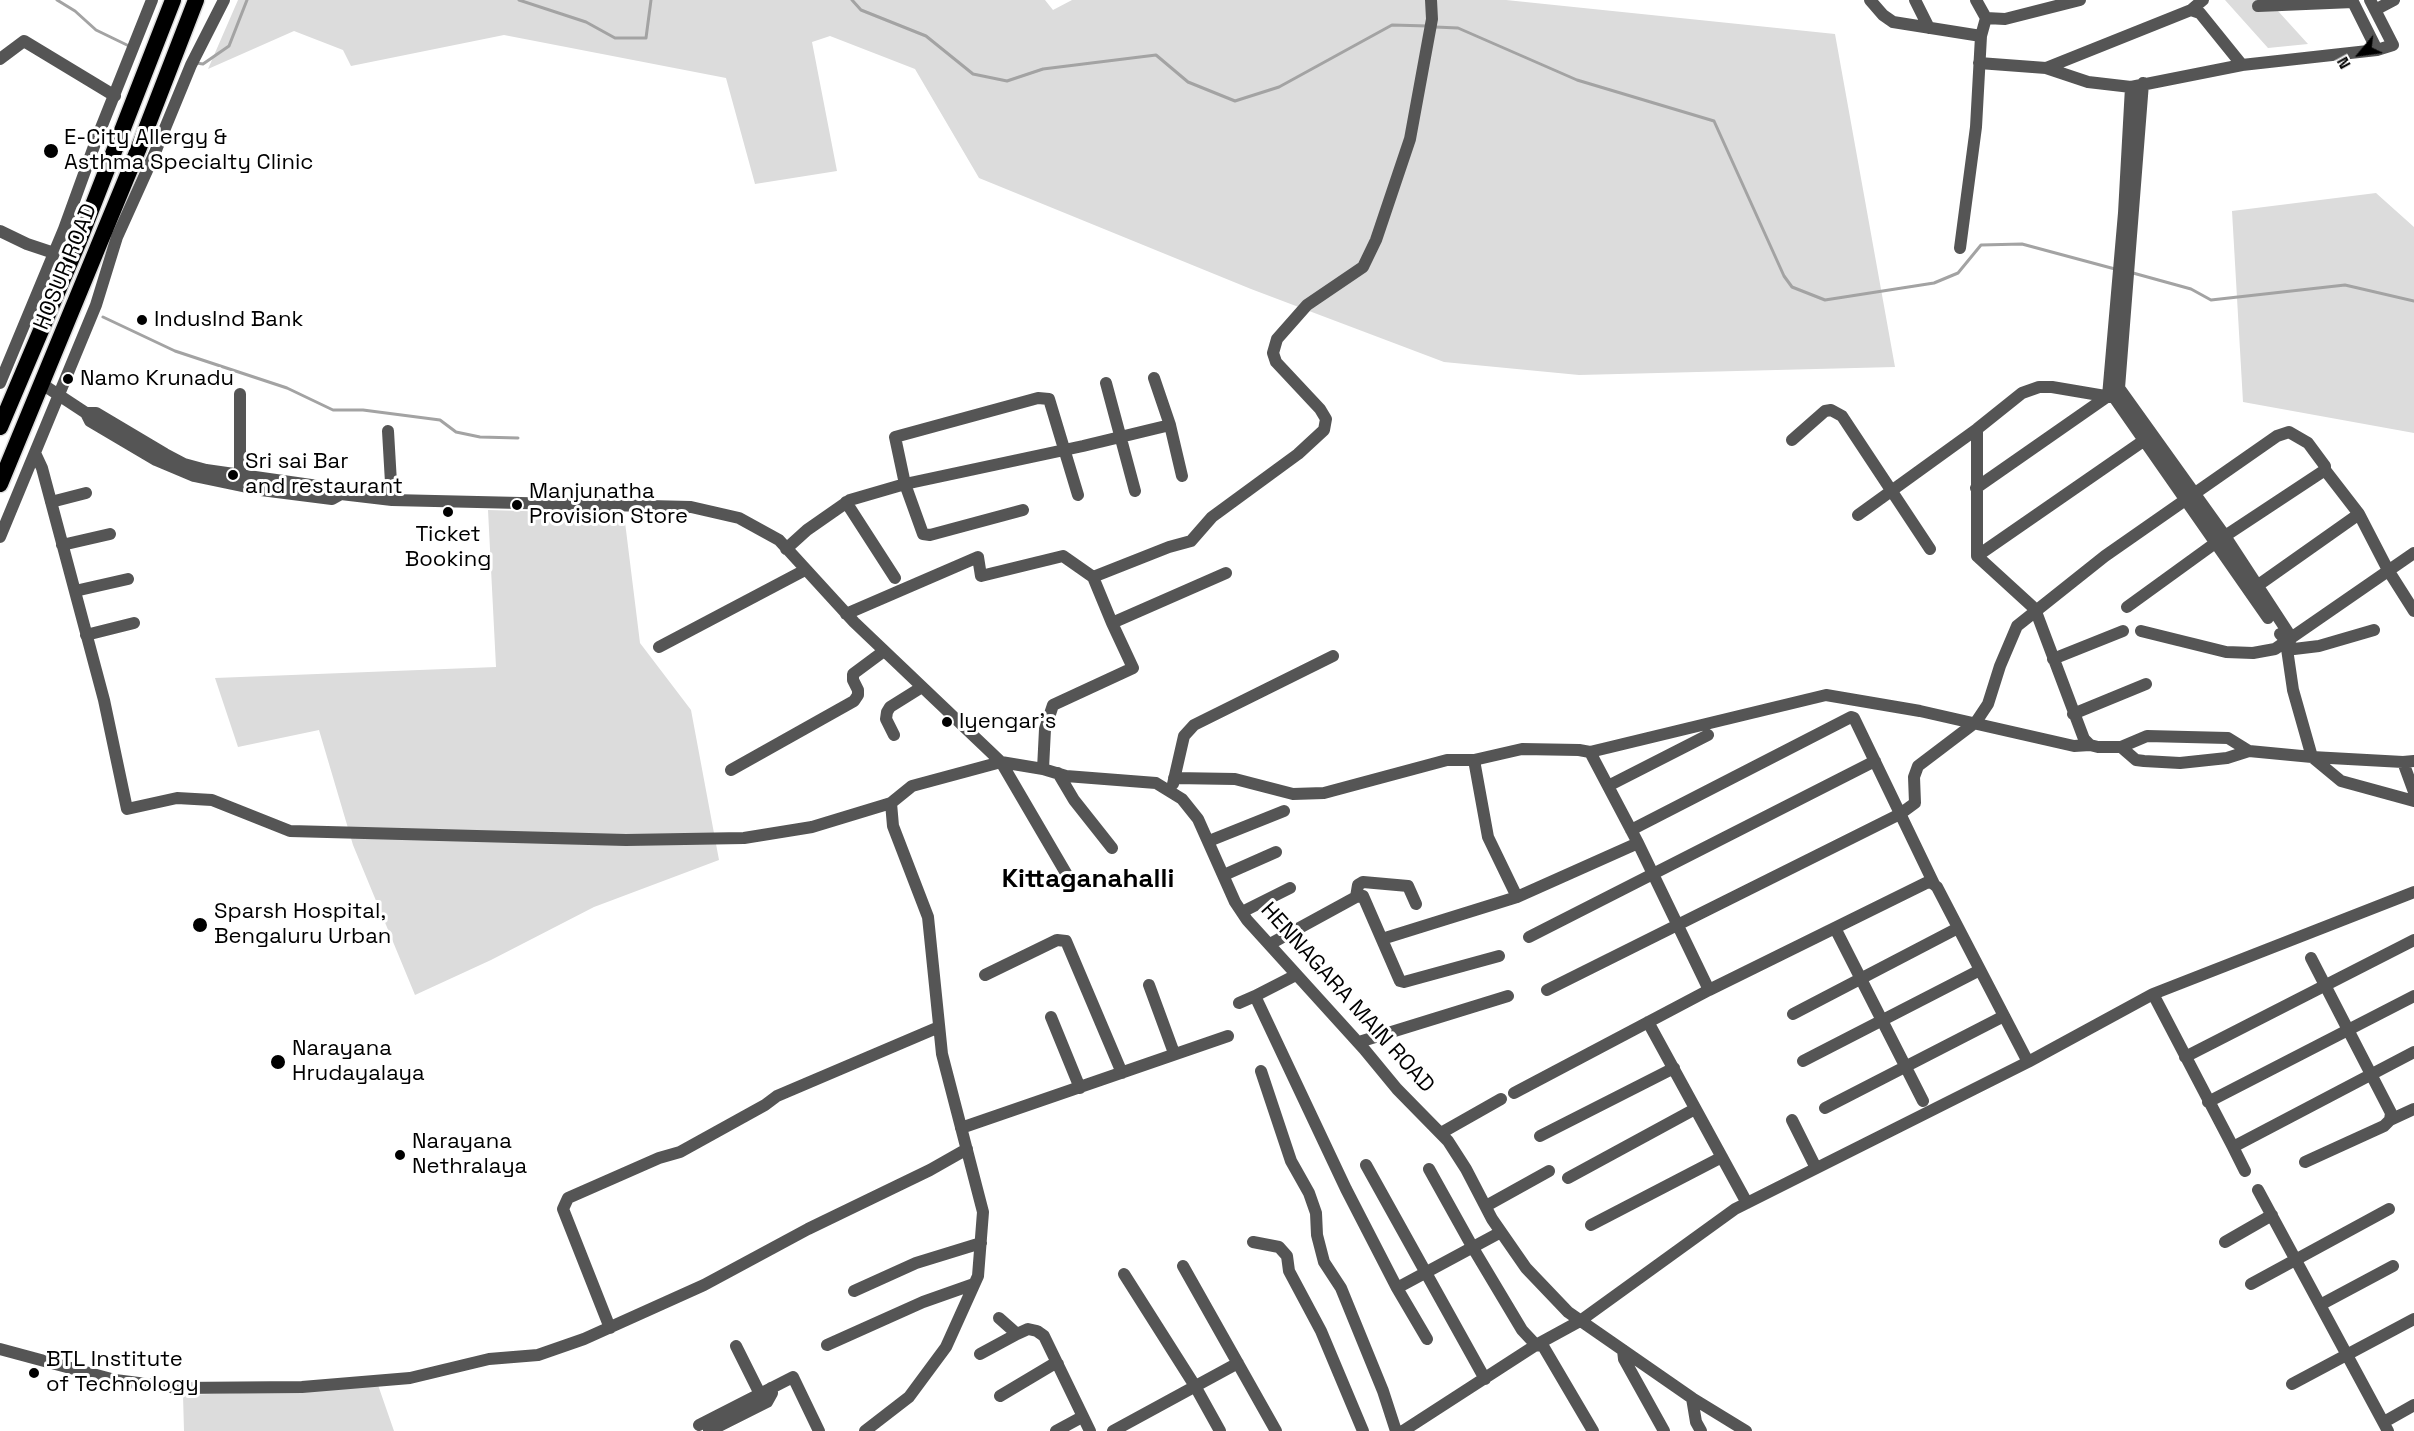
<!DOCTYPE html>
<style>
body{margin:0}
#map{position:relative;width:2414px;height:1431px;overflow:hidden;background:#fff;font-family:"Space Grotesk",sans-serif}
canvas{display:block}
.north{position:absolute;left:2330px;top:24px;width:60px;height:60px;-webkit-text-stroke:4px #fff;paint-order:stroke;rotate:241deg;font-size:16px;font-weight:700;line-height:24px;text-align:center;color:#000}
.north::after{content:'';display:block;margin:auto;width:21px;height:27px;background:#000;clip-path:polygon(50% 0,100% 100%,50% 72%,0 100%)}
</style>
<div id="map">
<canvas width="2414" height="1431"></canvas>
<div class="north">N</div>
</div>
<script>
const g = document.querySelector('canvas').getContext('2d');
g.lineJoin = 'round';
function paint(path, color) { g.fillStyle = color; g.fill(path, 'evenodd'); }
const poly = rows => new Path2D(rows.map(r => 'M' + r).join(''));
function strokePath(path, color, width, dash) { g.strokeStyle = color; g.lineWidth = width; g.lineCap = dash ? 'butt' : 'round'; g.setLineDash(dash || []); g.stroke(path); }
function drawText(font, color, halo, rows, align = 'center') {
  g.font = font + ' "Space Grotesk",sans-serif'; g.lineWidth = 6; g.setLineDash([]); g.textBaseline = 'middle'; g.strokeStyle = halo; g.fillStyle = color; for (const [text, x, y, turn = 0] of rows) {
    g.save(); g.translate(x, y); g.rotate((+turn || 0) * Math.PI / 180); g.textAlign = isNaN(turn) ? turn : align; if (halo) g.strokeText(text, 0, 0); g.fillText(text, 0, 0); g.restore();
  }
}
paint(poly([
 [238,0,1045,0,1053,10,1072,0,1506,0,1835,34,1895,367,1579,375,1444,362,1251,289,979,178,915,69,830,36,812,42,837,171,755,184,726,78,504,35,351,66,343,50,294,31,208,69],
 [2225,0,2268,0,2308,44,2268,48],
 [2376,193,2414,227,2414,433,2243,402,2232,211],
 [488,510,624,514,640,643,691,710,719,860,594,907,491,960,415,995,353,845,319,730,238,747,215,678,496,667],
 [378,1385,394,1431,184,1431,183,1395,303,1391]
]), '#dcdcdc');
strokePath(poly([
 [57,0,75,11,96,30,129,46],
 [519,0,586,22,615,38,646,38,651,0],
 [852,0,861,10,926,36,973,74,1007,81,1043,69,1156,55,1188,82,1235,101,1279,87,1392,25,1428,26],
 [1435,27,1458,28,1577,80,1714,121,1784,276,1792,287,1825,300,1934,283,1958,273,1981,245,2022,244,2115,269],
 [196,63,203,64,229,46,247,0],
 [2133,273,2191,289,2211,300,2345,285,2414,301],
 [103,317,175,351,287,388,333,410,363,410,440,420,456,432,480,437,518,438]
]), '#a3a3a3', 3);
const highway = poly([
 [0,427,79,241,173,0],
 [0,484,138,150,196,0]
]);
strokePath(highway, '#dbdbdb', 19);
strokePath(poly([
 [1870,0,1883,15,1893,22,1981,36],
 [1915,0,1929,28],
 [2352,0,2377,50],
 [2258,6,2353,2],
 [2191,10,2200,13,2242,65],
 [2375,10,2394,0],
 [1986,18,2005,19,2080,0],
 [0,59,24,41,115,96],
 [1979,63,2046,68,2088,82,2131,87,2242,65,2377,50,2393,45,2370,0],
 [2046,68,2191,10,2203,0],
 [2143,83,2119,388,2225,536,2291,637],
 [0,231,27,244,54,253],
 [1960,248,1976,127,1981,36,1986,18,1976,0],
 [1154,378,1170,425,1182,476],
 [0,383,64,229,97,138,152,0],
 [1106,383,1135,491],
 [42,384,86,413,96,413,165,454,184,464,206,470,332,488,341,494,392,500,691,507,739,518,779,540,854,622,1001,762,1043,769,1066,776,1156,783,1182,799,1198,819,1235,902,1247,920,1364,1049,1397,1089,1448,1141,1466,1169,1492,1219,1526,1268,1568,1312,1692,1398,1746,1431],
 [2109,390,2268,618],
 [86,413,90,421,156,460,194,476,261,490,332,499,341,494],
 [1977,429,1977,556,2035,609,2084,739,2090,745,2098,747,2121,747,2147,736,2228,738,2249,751],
 [388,431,392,500],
 [1792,440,1825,411,1831,410,1842,416,1930,549],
 [35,453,42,468,104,700,127,809,177,798,212,800,290,831,626,840,744,838,812,827,891,803],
 [240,483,240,394],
 [1976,488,2108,396,2124,213,2131,87],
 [51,502,86,493],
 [846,502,895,578],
 [1023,510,930,535,923,534,905,484,895,437,1038,398,1049,399,1078,495],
 [1858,515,1977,429,2022,393,2039,387,2052,387,2111,397],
 [0,537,96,305,117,237,154,155,191,65,224,0],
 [62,545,110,534],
 [786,549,807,530,850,500,905,484,1083,446,1170,425],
 [1977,556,2149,437],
 [1093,577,1169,547,1191,541,1212,517,1298,454,1324,430,1326,419,1320,409,1276,362,1273,353,1277,339,1307,305,1363,267,1376,240,1410,139,1432,19,1431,0],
 [2257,586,2359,514],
 [75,591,128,579],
 [2127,607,2225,536,2325,470],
 [846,614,978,557,981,576,1063,556,1093,577,1112,623,1226,573],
 [2141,631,2226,652,2253,653,2275,649,2414,553],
 [2280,634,2294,649,2319,646,2374,630],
 [86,635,134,623],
 [2286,642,2293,690,2312,757,2403,762,2414,761],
 [659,647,805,570],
 [2053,659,2123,631],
 [2073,714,2146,684],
 [894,735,886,719,887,712,890,707,922,687],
 [2121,747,2136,760,2144,761,2180,763,2227,758,2249,751,2312,757,2341,781,2414,801],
 [1590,752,1638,843,1709,990],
 [1474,760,1488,837,1517,897],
 [2403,762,2414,792],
 [1043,769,1045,729,1053,705,1133,668,1112,623],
 [731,770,854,701,858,695,858,690,853,680,853,674,884,651],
 [1058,773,1074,800,1112,848],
 [1174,778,1235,779,1293,794,1324,793,1447,760,1474,760,1522,749,1579,750,1590,752,1826,695,1920,711,2074,746,2090,745],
 [1173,784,1184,736,1194,725,1333,656],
 [1608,786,1708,735],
 [1631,830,1851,717,1854,718,1934,884],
 [1209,841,1284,811],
 [1224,875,1276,852],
 [1356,897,1358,885,1363,882,1408,886,1416,904],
 [1242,912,1290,888],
 [1835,928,1923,1101],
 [1529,937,1875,761],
 [1382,939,1517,897,1638,843],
 [1270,944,1356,897,1363,896,1400,981,1404,982,1499,956],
 [985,975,1057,940,1066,941,1122,1073],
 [1296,975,1255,996,1346,1189,1397,1288,1427,1339],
 [1149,985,1174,1053],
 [1547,990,1900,814,1915,803,1914,777,1918,766,1976,722,1988,704,2000,666,2017,626,2105,556,2277,436,2289,432,2308,443,2325,466,2325,470,2359,514,2388,570,2414,611],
 [2153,994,2233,1147,2414,1052],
 [1239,1003,1255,996],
 [1793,1014,1958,928],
 [1051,1017,1080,1088],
 [1648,1022,1747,1203],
 [1359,1042,1508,996],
 [2185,1057,2414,940],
 [1803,1061,1980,970],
 [1261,1071,1291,1161,1309,1193,1316,1213,1317,1235,1324,1262,1341,1288,1383,1391,1396,1431],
 [1514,1093,1709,990,1926,883,1931,882,1937,887,2028,1062,2153,994,2414,892],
 [2208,1102,2414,996],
 [1825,1108,2004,1016],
 [1792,1120,1816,1168],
 [2390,1120,2414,1109],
 [961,1128,1228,1036],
 [1441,1133,1501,1099],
 [1540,1136,1674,1068],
 [2233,1147,2245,1171],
 [2305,1162,2384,1126,2390,1120,2391,1113,2311,958],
 [1366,1165,1485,1379],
 [1429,1169,1473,1248,1522,1330,1536,1345,1543,1346,1593,1431],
 [1568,1178,1695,1109],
 [2258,1190,2388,1431],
 [1486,1206,1549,1171],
 [1591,1225,1722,1157],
 [1253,1242,1279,1247,1287,1256,1289,1271,1321,1331,1363,1431],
 [2225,1242,2272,1215],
 [1183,1266,1276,1431],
 [1124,1274,1195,1386,1220,1431],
 [2251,1284,2389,1209],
 [1397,1288,1501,1232],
 [854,1291,916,1263,981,1243],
 [2320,1305,2393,1266],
 [999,1318,1017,1334],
 [610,1328,563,1209,568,1198,659,1158,680,1152,765,1105,777,1096,939,1027],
 [827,1345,923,1302,974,1284],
 [736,1346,760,1394],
 [0,1349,115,1380,178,1388,302,1387,410,1378,489,1359,538,1355,584,1339,704,1285,808,1229,930,1170,967,1149],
 [1623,1350,1624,1359,1664,1431],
 [980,1354,1017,1334,1028,1329,1037,1331,1044,1336,1090,1431],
 [2292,1384,2414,1319],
 [1000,1396,1052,1365,1058,1364],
 [1692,1398,1696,1422,1701,1431],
 [2384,1422,2414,1405],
 [699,1425,793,1377,819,1431],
 [709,1431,767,1402,772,1393,771,1388],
 [865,1431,909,1397,946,1347,978,1276,983,1212,942,1054,928,917,893,826,891,803,912,786,1001,762,1070,880],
 [1056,1431,1082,1417],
 [1113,1431,1238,1363],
 [1403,1431,1536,1345,1580,1321,1735,1209,2028,1062]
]), '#555', 12);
strokePath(highway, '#000', 16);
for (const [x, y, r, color] of [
 [51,151,8,"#000"],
 [142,320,6,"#000"],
 [68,379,6,"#000"],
 [233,475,6,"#000"],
 [517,505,6,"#000"],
 [448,512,6,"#000"],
 [947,722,6,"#000"],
 [200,925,8,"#000"],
 [278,1062,8,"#000"],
 [400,1155,6,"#000"],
 [34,1373,6,"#000"]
]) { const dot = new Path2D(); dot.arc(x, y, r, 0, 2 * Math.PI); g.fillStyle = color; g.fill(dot); strokePath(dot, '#fff', 2); }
drawText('22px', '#000', '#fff', [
 ["E-City Allergy &",64,138],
 ["Asthma Specialty Clinic",64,163],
 ["IndusInd Bank",154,320],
 ["Namo Krunadu",80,379],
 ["Sri sai Bar",245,462],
 ["and restaurant",245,487],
 ["Manjunatha",529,492],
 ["Provision Store",529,517],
 ["Ticket",448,535,"center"],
 ["Booking",448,560,"center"],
 ["Iyengar's",959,722],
 ["Sparsh Hospital,",214,912],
 ["Bengaluru Urban",214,937],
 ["Narayana",292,1049],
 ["Hrudayalaya",292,1074],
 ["Narayana",412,1142],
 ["Nethralaya",412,1167],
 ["BTL Institute",46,1360],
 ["of Technology",46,1385]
], 'left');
drawText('22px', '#000', '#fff', [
 ["HOSUR ROAD",66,267,-68],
 ["HENNAGARA MAIN ROAD",1347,998,48]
]);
drawText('bold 26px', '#000', '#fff', [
 ["Kittaganahalli",1088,880]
]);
</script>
